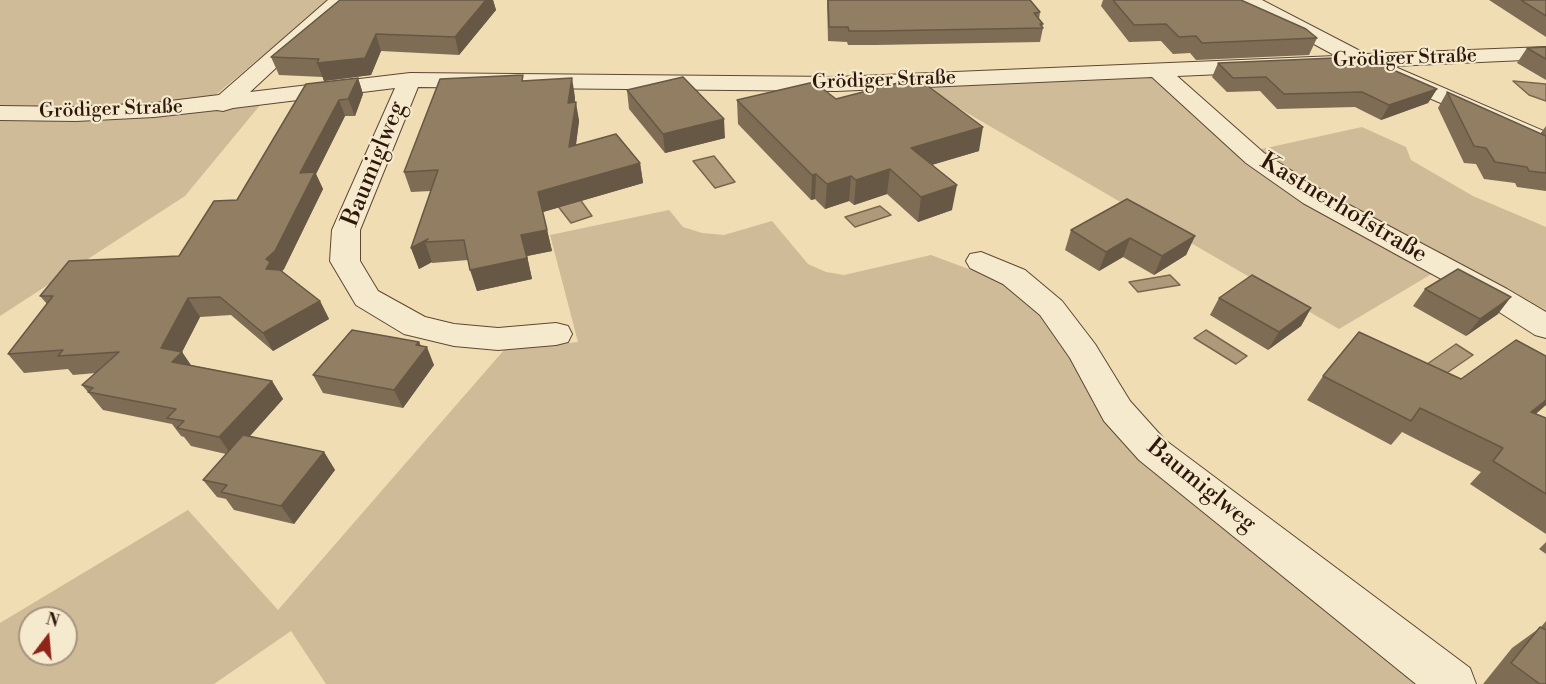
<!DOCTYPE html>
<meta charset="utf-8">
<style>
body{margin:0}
#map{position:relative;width:1546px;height:684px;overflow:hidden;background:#f0ddb4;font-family:"Libre Bodoni",serif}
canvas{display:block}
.north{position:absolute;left:18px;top:606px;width:60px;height:60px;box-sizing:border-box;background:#f5e9ce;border:2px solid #a59580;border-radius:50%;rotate:16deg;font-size:16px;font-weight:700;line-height:24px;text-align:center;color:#2d170a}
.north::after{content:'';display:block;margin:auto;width:21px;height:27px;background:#8f2418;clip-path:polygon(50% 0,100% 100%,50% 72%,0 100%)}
</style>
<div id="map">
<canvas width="1546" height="684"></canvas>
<div class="north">N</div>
</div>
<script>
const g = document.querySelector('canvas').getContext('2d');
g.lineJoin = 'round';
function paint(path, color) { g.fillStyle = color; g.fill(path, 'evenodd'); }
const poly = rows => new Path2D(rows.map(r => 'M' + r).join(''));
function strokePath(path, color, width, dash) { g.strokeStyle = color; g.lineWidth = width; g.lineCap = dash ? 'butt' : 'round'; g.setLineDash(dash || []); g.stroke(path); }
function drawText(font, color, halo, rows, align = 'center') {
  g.font = font + ' "Libre Bodoni",serif'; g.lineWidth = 4.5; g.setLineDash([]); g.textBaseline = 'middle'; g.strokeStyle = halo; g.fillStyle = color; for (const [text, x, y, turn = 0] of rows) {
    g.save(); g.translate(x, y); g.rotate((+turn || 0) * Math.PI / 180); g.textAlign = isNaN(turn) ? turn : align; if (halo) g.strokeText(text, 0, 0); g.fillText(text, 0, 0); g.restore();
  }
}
paint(poly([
 [0,0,329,0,212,98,81,107,0,106],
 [1149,74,1257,150,1362,127,1406,147,1411,160,1473,196,1546,227,1546,310,1458,262,1440,269,1339,329,919,85],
 [261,104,185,196,0,316,0,116],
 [669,210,683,227,702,233,724,235,772,221,808,264,826,272,844,275,931,255,1006,283,1040,314,1122,435,1436,684,326,684,291,631,214,684,0,684,0,623,188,510,278,610,504,350,578,342,550,235],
 [30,618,66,618,66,654,30,654]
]), '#cfbb97');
const water = poly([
 [1513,81,1546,84,1546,101,1529,95,1513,81],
 [714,156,735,182,715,188,693,161,714,156],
 [579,198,592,216,571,223,557,205,579,198],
 [880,206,891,215,855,227,845,217,880,206],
 [1170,275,1180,285,1138,292,1129,282,1170,275],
 [1206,330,1247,356,1236,364,1194,338,1206,330],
 [1456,344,1473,355,1438,379,1420,369,1456,344]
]);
paint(water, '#ae9a7a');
strokePath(water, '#7a664d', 1.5);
const street = poly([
 [328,0,349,0,250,92,410,73,836,77,1336,56,1240,4,1237,0,1262,0,1366,54,1546,47,1546,59,1393,66,1546,132,1546,148,1359,68,1177,76,1264,153,1323,191,1507,289,1546,312,1546,338,1535,335,1485,303,1303,203,1246,163,1152,77,836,91,418,87,360,230,360,261,378,291,425,317,454,324,498,328,556,323,568,326,572,334,568,342,556,345,498,350,454,346,404,334,356,305,330,261,332,230,395,88,233,108,223,111,217,110,154,117,76,121,0,120,0,106,76,107,154,103,219,95,328,0],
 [981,252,1025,270,1062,301,1095,344,1130,401,1165,440,1470,668,1476,684,1416,684,1139,460,1104,421,1070,358,1040,315,1003,284,970,268,966,261,970,254,981,252]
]);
strokePath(street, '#5e4834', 2);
paint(street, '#f5e9ce');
paint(poly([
 [340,0,493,0,496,10,459,55,381,51,371,75,324,81,323,77,279,75,271,57],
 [827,0,1030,0,1040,12,1039,19,1043,24,1042,27,1043,28,1040,42,875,45,848,45,847,42,828,41],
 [1103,0,1241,0,1317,38,1309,55,1196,60,1190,53,1173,54,1161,41,1129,42,1101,6],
 [1489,0,1546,0,1546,37],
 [1546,47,1546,80,1517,63,1527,48],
 [1218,63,1344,67,1437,89,1428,103,1381,120,1355,107,1277,109,1260,91,1227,92,1212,77],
 [358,78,363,94,355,116,345,116,316,174,323,189,284,269,282,271,320,301,329,319,273,351,231,315,200,317,182,352,191,365,272,381,283,399,250,436,324,452,335,470,294,524,234,510,226,499,217,497,203,480,226,454,191,446,184,437,181,436,172,424,103,410,82,385,96,373,73,375,68,369,24,373,8,354,47,304,40,296,179,256,237,200],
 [524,81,575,97,575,102,579,121,576,145,640,163,643,183,543,212,552,251,527,256,532,279,477,291,468,260,432,263,432,262,419,269,411,248,431,191,411,192,404,172],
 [627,90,725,138,665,153,629,109],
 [1447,92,1540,134,1546,126,1546,191,1517,187,1515,183,1484,179,1476,164,1464,163,1438,108],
 [836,99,979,151,932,165,952,210,918,222,887,194,854,205,849,201,825,209,815,199,811,200,738,124,737,100],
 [1071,230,1195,236,1186,255,1154,275,1123,257,1099,271,1065,250],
 [1425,289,1498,314,1466,336,1413,306],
 [1219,298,1311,308,1301,326,1268,350,1210,315],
 [419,342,421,346,434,365,403,408,323,393,313,375],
 [1546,356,1546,405,1536,414,1546,418,1546,534,1470,484,1481,472,1402,432,1391,445,1307,400,1323,376,1461,379],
 [1546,542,1546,554,1539,549],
 [1546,621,1546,684,1483,684,1512,648,1541,627]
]), '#7e6c54');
paint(poly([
 [486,0,493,0,496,10,459,55,455,37],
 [376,34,381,51,371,75,324,81,317,63],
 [358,78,363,94,355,116,348,99],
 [572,78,575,97,572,123,568,103],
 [1437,89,1428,103,1381,120,1389,105],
 [339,100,345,116,316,174,323,189,284,269,277,276,266,269,266,259,300,173],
 [576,102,579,121,573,166,569,147],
 [724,119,725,138,665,153,663,134],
 [983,127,979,151,907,172,911,148],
 [640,163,643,183,543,212,538,192],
 [890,169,887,194,854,205,856,180],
 [816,174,815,199,811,200,812,175],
 [851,176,849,201,825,209,827,184],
 [957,185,952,210,918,222,921,197],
 [547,230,552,251,527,256,532,279,477,291,470,270,521,235],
 [1195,236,1186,255,1154,275,1162,256],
 [1130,238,1123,257,1099,271,1106,252],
 [428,239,425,242,432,262,419,269,411,248],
 [1511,297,1498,314,1466,336,1480,319],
 [188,298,200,317,182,352,194,370,185,380,161,348],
 [320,301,329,319,273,351,263,333],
 [1311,308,1301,326,1268,350,1279,332],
 [419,342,423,352,427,347,434,365,403,408,394,390,416,345],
 [272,381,283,399,232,456,219,437],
 [1546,400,1546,405,1509,435,1531,412],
 [324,452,335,470,294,524,281,506]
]), '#665845');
const building = poly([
 [340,0,486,0,455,37,376,34,365,58,317,63,319,59,271,57,340,0],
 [828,0,1030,0,1040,12,1034,13,1043,24,1040,24,1043,28,876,31,849,31,848,27,829,27,828,0],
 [1113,0,1241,0,1306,29,1317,38,1202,43,1196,36,1179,37,1166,24,1134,25,1113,0],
 [1521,0,1546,0,1546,16,1521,0],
 [1546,47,1546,59,1527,48,1546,47],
 [1334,58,1344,67,1368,59,1437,89,1389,105,1362,92,1284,94,1266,77,1233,78,1218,63,1334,58],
 [523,75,522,81,572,78,568,103,576,102,569,147,616,134,640,163,538,192,547,230,521,235,527,258,470,270,464,240,425,242,428,239,411,248,438,170,404,172,440,79,523,75],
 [683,77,724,119,663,134,627,90,683,77],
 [358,78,348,99,339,100,300,173,315,172,275,251,266,259,270,262,266,269,280,270,320,301,263,333,220,297,188,298,161,348,182,352,172,362,272,381,219,437,177,428,184,421,167,418,176,409,88,392,93,388,82,385,119,352,58,356,63,350,8,354,53,296,40,296,69,261,179,256,214,201,237,200,306,84,358,78],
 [917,78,983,127,911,148,957,185,921,197,890,169,856,180,851,176,827,184,816,174,812,175,737,100,814,82,836,99,917,78],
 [1447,92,1546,136,1546,173,1529,171,1527,167,1495,162,1486,148,1474,146,1447,92],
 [1127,199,1195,236,1162,256,1130,238,1106,252,1071,230,1127,199],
 [1458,269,1511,297,1480,319,1425,289,1458,269],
 [1252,275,1311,308,1279,332,1219,298,1252,275],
 [352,330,419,342,416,345,427,347,394,390,313,375,352,330],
 [1359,332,1461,379,1516,340,1546,356,1546,400,1531,412,1546,418,1546,494,1493,461,1503,448,1420,408,1411,421,1323,376,1359,332],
 [243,435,324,452,281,506,221,492,227,485,203,480,243,435],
 [1540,627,1546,630,1546,684,1540,684,1511,663,1540,627]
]);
paint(building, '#927e62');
strokePath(building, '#665845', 1.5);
drawText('20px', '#2d170a', '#f5e9ce', [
 ["Grödiger Straße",1405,59,-2],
 ["Grödiger Straße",884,81,-2],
 ["Grödiger Straße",111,110,-2]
]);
drawText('24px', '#2d170a', '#f5e9ce', [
 ["Baumiglweg",375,164,-68],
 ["Kastnerhofstraße",1343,209,31],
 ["Baumiglweg",1201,486,39]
]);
</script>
